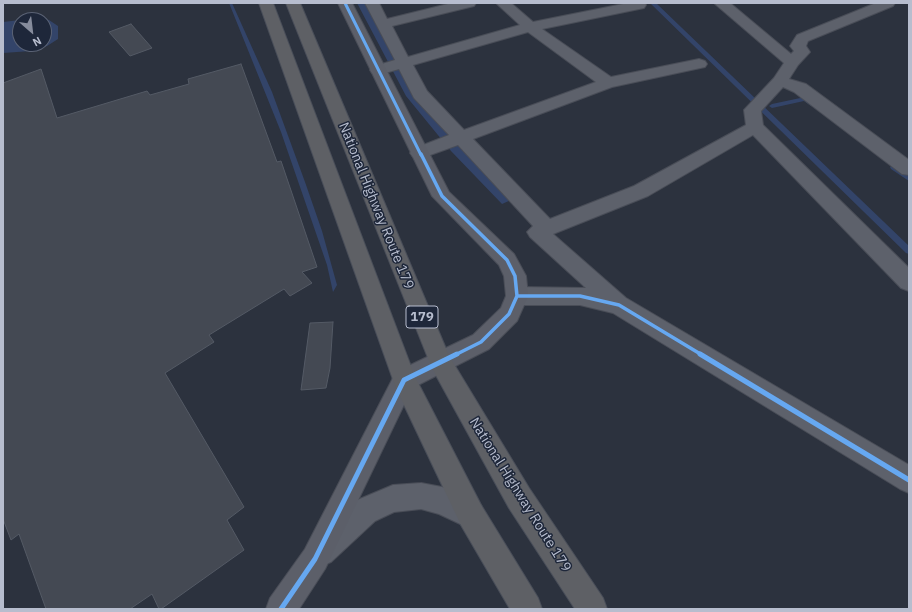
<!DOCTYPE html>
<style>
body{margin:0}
#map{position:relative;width:912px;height:612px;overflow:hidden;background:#2c323e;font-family:"IBM Plex Sans",sans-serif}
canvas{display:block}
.frame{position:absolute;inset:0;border:4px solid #b7bdce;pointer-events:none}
.north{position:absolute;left:12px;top:12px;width:40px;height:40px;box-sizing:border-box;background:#1e273a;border:1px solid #5b6375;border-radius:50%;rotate:152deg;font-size:11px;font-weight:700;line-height:16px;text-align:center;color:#b7bdce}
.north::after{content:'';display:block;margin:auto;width:14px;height:18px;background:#868c9c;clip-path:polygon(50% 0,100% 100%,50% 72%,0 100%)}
</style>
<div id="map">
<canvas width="912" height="612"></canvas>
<div class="frame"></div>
<div class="north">N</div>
</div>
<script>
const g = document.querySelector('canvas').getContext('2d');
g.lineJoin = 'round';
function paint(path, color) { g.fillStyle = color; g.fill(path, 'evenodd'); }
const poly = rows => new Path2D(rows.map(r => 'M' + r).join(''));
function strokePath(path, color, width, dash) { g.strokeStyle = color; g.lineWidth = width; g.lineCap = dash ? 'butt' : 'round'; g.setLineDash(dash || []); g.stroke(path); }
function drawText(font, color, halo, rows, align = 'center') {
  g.font = font + ' "IBM Plex Sans",sans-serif'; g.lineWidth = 3; g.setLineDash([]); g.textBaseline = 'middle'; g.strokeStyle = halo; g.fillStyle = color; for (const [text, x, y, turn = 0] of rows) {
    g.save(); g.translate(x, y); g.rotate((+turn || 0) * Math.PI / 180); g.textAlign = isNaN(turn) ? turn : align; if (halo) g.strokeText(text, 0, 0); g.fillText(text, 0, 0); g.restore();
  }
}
paint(poly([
 [229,3,232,3,272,92,305,182,322,231,337,285,333,292,327,265,281,132],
 [357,3,365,3,395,61,511,200,502,204,451,151,406,96],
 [37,18,49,20,58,26,58,39,47,46,31,51,3,53,3,22],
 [20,20,44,20,44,44,20,44]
]), '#334469');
paint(poly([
 [650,3,656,3,909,246,909,254,906,253,650,3],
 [805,97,815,102,815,106,811,106,804,101,772,108,769,106,772,104,805,97],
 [894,164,909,174,909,181,891,169,890,167,894,164]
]), '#334469');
const building = poly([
 [131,24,152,48,130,56,109,32,131,24],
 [241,64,277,162,281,161,317,267,302,272,312,283,290,296,284,289,209,335,214,342,165,373,244,507,227,520,244,550,161,609,159,609,152,594,130,609,46,609,19,534,11,540,3,519,3,83,41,69,57,118,147,91,150,95,189,84,188,79,241,64],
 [333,322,330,368,326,388,301,390,310,323,333,322]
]);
paint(building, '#444953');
strokePath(building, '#545a65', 1);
const street = poly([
 [365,3,379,3,387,19,452,3,476,3,474,6,392,26,408,57,520,25,496,3,511,3,533,22,628,3,645,3,646,5,644,8,542,29,611,77,699,59,705,61,707,64,705,67,612,87,473,139,550,219,634,186,746,125,744,110,774,78,784,63,714,3,730,3,791,54,794,51,790,46,797,35,876,3,895,3,893,6,808,41,806,46,810,52,798,65,789,79,806,84,909,160,909,175,902,174,794,92,783,87,761,111,763,125,909,268,909,291,901,288,753,135,648,196,553,234,626,298,909,465,909,493,900,489,613,313,580,305,517,305,509,302,506,296,509,290,517,287,586,288,530,237,527,232,533,226,458,145,419,159,413,157,410,153,413,149,449,135,414,98,399,69,378,75,372,73,370,70,372,67,395,60,365,3],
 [528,32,596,82,464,130,427,91,413,65,528,32],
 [421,483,442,487,481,505,485,515,481,525,471,529,439,514,421,509,394,512,375,521,331,562,321,566,311,562,307,552,311,542,355,501,393,485,421,483]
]);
const secondary = poly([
 [338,3,352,3,449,192,514,254,526,276,528,296,517,321,489,349,412,388,325,569,299,609,266,609,270,598,305,549,396,372,473,335,501,308,506,296,504,276,499,265,432,196,338,3]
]);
const highway = poly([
 [259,3,273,3,415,377,481,505,538,598,542,609,510,609,461,525,396,388,259,3],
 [286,3,300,3,449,356,529,488,603,598,607,609,575,609,509,508,432,368,286,3]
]);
strokePath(street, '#494d57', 2);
strokePath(secondary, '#494d57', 2);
strokePath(highway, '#494e59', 2);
paint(street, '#5d616b');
paint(secondary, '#5c5f69');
paint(highway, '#5e6065');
strokePath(poly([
 [345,3,421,155]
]), '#66a8f1', 3);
strokePath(poly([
 [421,154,442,196,507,260,515,276,517,296,509,314,481,342,455,355],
 [517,296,580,296,619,305,702,355]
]), '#66a8f1', 3.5);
strokePath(poly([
 [700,354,909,480],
 [281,609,315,559,404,380,457,354]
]), '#66a8f1', 5);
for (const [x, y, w] of [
 [422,317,32]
]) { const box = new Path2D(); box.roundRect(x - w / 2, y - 11, w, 22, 3); g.fillStyle = '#1e273a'; g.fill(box); strokePath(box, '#b7bdce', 1); }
drawText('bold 13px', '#b7bdce', null, [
 ["179",422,317]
]);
drawText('14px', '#b7bdce', '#1e273a', [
 ["National Highway Route 179",376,206,68],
 ["National Highway Route 179",520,495,58]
]);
</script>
